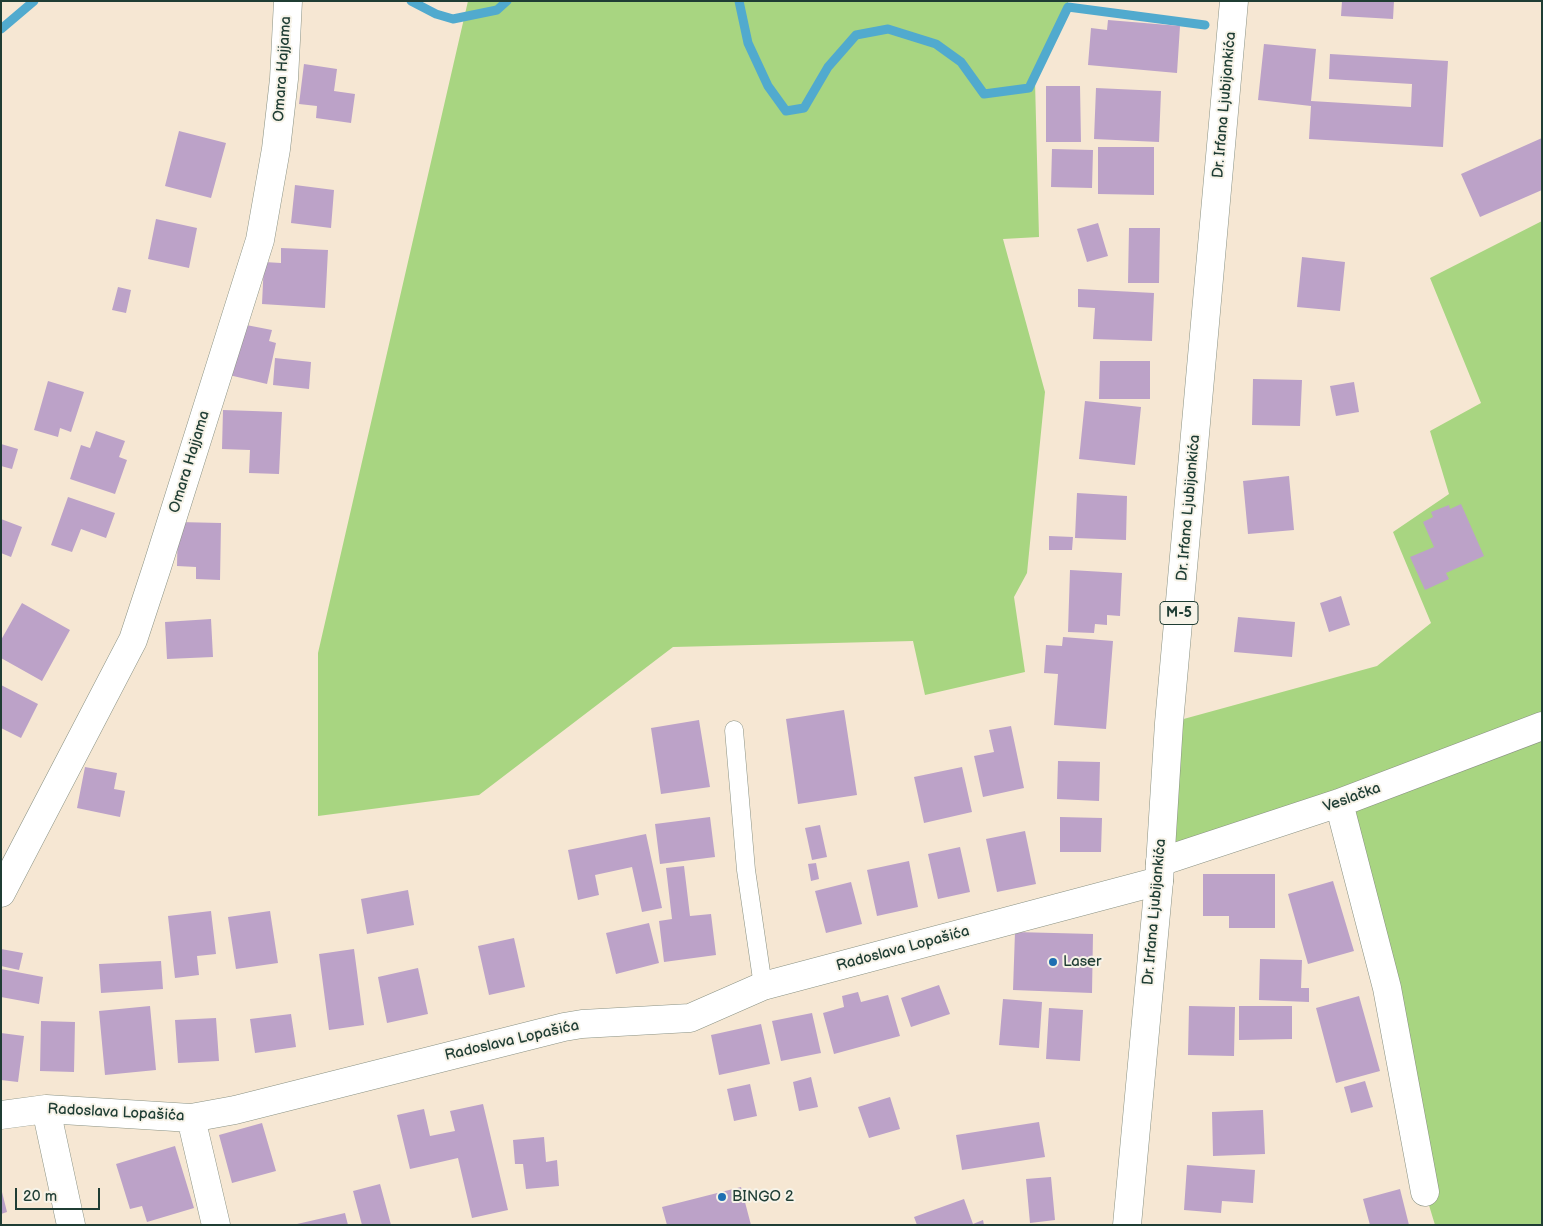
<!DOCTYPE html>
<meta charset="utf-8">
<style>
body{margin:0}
#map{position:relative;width:1543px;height:1226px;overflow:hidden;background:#f6e7d3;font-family:"Balsamiq Sans",sans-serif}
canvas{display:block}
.frame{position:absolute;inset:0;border:2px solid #1f3d34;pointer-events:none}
.scale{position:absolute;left:15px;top:1188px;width:85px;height:22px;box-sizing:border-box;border:2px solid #1f3d34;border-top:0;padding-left:6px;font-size:15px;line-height:18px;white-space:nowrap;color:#1f3d34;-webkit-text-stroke:4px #f7f3e8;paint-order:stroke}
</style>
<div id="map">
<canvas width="1543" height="1226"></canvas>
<div class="frame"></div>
<div class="scale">20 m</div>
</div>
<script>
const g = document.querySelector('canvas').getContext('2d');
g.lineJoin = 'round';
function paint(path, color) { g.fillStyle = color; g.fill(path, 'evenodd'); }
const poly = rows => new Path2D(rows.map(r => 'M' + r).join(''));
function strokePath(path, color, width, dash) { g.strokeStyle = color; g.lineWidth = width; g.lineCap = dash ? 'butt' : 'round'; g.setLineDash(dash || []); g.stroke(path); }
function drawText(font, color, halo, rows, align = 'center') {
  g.font = font + ' "Balsamiq Sans",sans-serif'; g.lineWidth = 4; g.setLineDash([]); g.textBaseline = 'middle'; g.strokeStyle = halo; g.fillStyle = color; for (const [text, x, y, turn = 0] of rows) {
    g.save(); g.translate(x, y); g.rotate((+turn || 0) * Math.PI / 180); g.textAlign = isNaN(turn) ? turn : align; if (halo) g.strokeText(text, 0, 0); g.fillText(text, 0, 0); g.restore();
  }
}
paint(poly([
 [468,1,1068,1,1068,7,1035,81,1039,237,1003,239,1045,392,1027,573,1014,597,1025,672,925,695,913,641,673,647,479,795,318,816,318,653],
 [1542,221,1542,1225,1435,1225,1425,1192,1339,804,1160,862,1169,723,1377,666,1431,623,1393,532,1449,494,1430,431,1481,403,1430,278]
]), '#a8d581');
strokePath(poly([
 [411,1,436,14,453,19,497,10,507,1],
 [739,1,748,43,768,86,786,111,804,108,828,67,856,35,888,29,936,44,961,62,984,94,1029,88,1068,7,1205,25],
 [1,29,34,1]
]), '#51aace', 9);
paint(poly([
 [1342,1,1394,1,1393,19,1341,16],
 [1108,20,1180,26,1177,73,1088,65,1091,28,1107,30],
 [1264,44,1316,49,1311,101,1411,107,1412,84,1329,79,1330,54,1448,61,1443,147,1309,139,1311,106,1258,100],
 [304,64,337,69,334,91,355,94,351,123,316,118,317,106,299,104],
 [1046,86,1080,86,1081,142,1046,142],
 [1096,88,1161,91,1159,142,1094,139],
 [179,131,226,143,211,198,165,186],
 [1542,138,1542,190,1480,217,1461,174],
 [1098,147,1154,147,1154,195,1098,194],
 [1052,149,1093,150,1092,188,1051,187],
 [295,185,334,190,331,228,291,223],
 [156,219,197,228,189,268,148,259],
 [1098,223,1108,256,1087,262,1077,229],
 [1129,228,1160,228,1159,283,1128,283],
 [281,248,328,250,325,308,262,304,264,262,281,263],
 [1302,257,1345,262,1340,311,1297,307],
 [118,287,131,290,126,313,112,310],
 [1078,289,1154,293,1152,341,1093,339,1095,308,1078,307],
 [241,324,272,330,269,341,276,343,267,384,229,375],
 [275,358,311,362,309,389,273,385],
 [1100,361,1150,361,1150,399,1099,399],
 [1253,379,1302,380,1300,426,1252,425],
 [48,381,84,392,71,432,60,428,58,437,34,430],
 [1354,382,1359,412,1336,416,1330,386],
 [1085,401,1141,407,1135,465,1079,459],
 [223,410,282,412,279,474,249,473,250,450,222,449],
 [96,431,125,441,119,457,127,460,115,494,70,479,81,445,90,448],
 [1,444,18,449,12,469,1,466],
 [1289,476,1294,530,1248,534,1243,481],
 [1077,493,1127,496,1126,540,1075,538],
 [68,497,115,513,106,538,81,529,72,552,51,545],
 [1461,504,1484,556,1446,573,1449,579,1425,590,1410,557,1434,547,1423,522,1433,517,1431,512,1449,505,1450,509],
 [1,519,22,527,11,557,1,553],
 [178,522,221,523,220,580,196,579,196,567,177,566],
 [1049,536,1073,537,1072,550,1049,550],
 [1070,570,1122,573,1120,616,1107,615,1107,625,1095,624,1094,633,1068,632],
 [1341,596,1350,625,1329,632,1320,603],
 [22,603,70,630,42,681,1,658,1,640],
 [1238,617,1295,622,1292,657,1234,652],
 [211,619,213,657,167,659,165,622],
 [1063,637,1113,641,1106,729,1054,725,1058,674,1044,673,1046,645,1062,646],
 [1,685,38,704,21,738,1,728],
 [844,710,857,795,798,804,786,719],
 [699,720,710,787,661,794,651,728],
 [1011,726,1024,788,983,797,974,756,994,752,989,730],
 [1058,761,1100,762,1099,801,1057,799],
 [85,767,117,773,114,789,125,791,120,817,77,808],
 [962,767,972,812,924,823,914,777],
 [710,817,715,857,660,864,655,824],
 [1060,817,1102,818,1101,852,1060,852],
 [820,825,827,857,812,860,805,828],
 [1025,831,1036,884,997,892,986,839],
 [646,834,662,908,642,912,632,867,595,875,599,895,578,900,568,850],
 [960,847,970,892,938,899,928,854],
 [909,861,918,907,877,916,867,870],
 [816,863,819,879,811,881,808,864],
 [684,866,690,916,711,914,716,955,664,962,659,921,672,919,666,868],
 [1203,874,1275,874,1275,928,1229,928,1229,916,1203,916],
 [1333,881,1354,951,1308,964,1288,894],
 [851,882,862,924,826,933,815,891],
 [408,890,414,925,367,934,361,899],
 [211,911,216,954,197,956,199,975,175,978,168,916],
 [270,911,278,963,236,969,228,917],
 [649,923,659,963,616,974,606,933],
 [1015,932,1093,934,1092,993,1013,990],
 [514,938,525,987,489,995,478,946],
 [1,949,23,953,19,970,1,966],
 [354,949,364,1025,329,1030,319,954],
 [1260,959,1302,960,1301,988,1309,988,1309,1002,1259,1000],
 [161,961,163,989,101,993,99,964],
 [418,968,428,1014,387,1023,378,977],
 [1,969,43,977,39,1004,1,997],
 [939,985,950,1014,911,1027,901,998],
 [858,992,861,1002,888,995,900,1036,834,1054,823,1013,844,1007,842,996],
 [1359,996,1380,1071,1336,1083,1316,1008],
 [1003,999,1042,1002,1039,1048,999,1045],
 [150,1006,156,1070,105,1075,99,1011],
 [1189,1006,1235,1007,1234,1056,1188,1055],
 [1239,1006,1292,1006,1292,1039,1239,1040],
 [1049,1008,1083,1010,1080,1061,1046,1059],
 [812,1013,821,1053,781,1061,772,1021],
 [291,1014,296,1047,255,1053,250,1019],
 [216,1018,219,1061,178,1063,175,1020],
 [41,1021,75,1022,74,1072,40,1071],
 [761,1024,770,1064,719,1075,711,1035],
 [1,1033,24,1036,18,1082,1,1080],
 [811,1077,818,1107,799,1111,793,1082],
 [1365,1081,1373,1107,1351,1113,1344,1087],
 [750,1084,757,1116,734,1121,727,1089],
 [890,1097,900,1129,869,1138,858,1107],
 [483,1104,508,1210,472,1218,458,1158,410,1169,397,1115,424,1109,430,1136,455,1131,450,1111],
 [1263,1110,1265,1154,1213,1156,1212,1112],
 [1039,1122,1045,1157,962,1170,956,1135],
 [262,1123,276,1171,232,1183,219,1135],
 [544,1137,546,1162,557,1160,559,1186,526,1189,523,1164,515,1164,513,1140],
 [175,1146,194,1208,147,1222,142,1206,130,1209,116,1164],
 [1187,1165,1255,1170,1253,1203,1222,1201,1221,1213,1184,1210],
 [1051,1177,1055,1220,1030,1223,1026,1179],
 [380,1184,391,1225,362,1225,353,1191],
 [741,1187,751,1225,667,1225,662,1207],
 [1,1188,7,1212,1,1214],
 [1400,1189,1409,1225,1370,1225,1363,1199],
 [964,1199,973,1224,983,1220,984,1225,917,1225,914,1217],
 [345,1213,348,1225,297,1225,297,1224]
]), '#bca2c8');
const lane = poly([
 [734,730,746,870,763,986]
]);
const street = poly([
 [1339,803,1387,988,1425,1192],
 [1160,862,1339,803,1542,726],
 [1,893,133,640,157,567,260,240,276,149,284,79,288,1],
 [46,1109,71,1225],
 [1,1115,46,1109,191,1118,235,1110,564,1027,582,1024,690,1018,763,986,1159,881],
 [191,1118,216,1225]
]);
const primary = poly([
 [1127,1225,1159,881,1169,723,1234,1]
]);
strokePath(lane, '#8a9284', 19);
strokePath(street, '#8a9284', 29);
strokePath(primary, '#8a9284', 29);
strokePath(lane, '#fff', 18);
strokePath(street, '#fff', 28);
strokePath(primary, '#fff', 28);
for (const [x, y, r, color] of [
 [1053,962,5,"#1f6fb2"],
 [722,1197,5,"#1f6fb2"]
]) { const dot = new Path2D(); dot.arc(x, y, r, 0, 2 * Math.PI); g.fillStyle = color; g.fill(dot); strokePath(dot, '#f7f3e8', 2); }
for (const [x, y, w] of [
 [1179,613,38]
]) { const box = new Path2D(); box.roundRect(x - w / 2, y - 11.5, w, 23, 4); g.fillStyle = '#f7f3e8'; g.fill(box); strokePath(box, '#1f3d34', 1); }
drawText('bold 14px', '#1f3d34', null, [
 ["M-5",1179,613]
]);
drawText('15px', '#1f3d34', '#f7f3e8', [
 ["Omara Hajjama",283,69,-86],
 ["Dr. Irfana Ljubijankića",1225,105,-85],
 ["Omara Hajjama",190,462,-73],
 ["Dr. Irfana Ljubijankića",1189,508,-85],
 ["Veslačka",1352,798,-20],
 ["Dr. Irfana Ljubijankića",1155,912,-85],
 ["Radoslava Lopašića",903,949,-15],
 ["Radoslava Lopašića",512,1041,-13],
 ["Radoslava Lopašića",116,1113,3]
]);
drawText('15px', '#1f3d34', '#f7f3e8', [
 ["Laser",1063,962],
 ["BINGO 2",732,1197]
], 'left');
</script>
